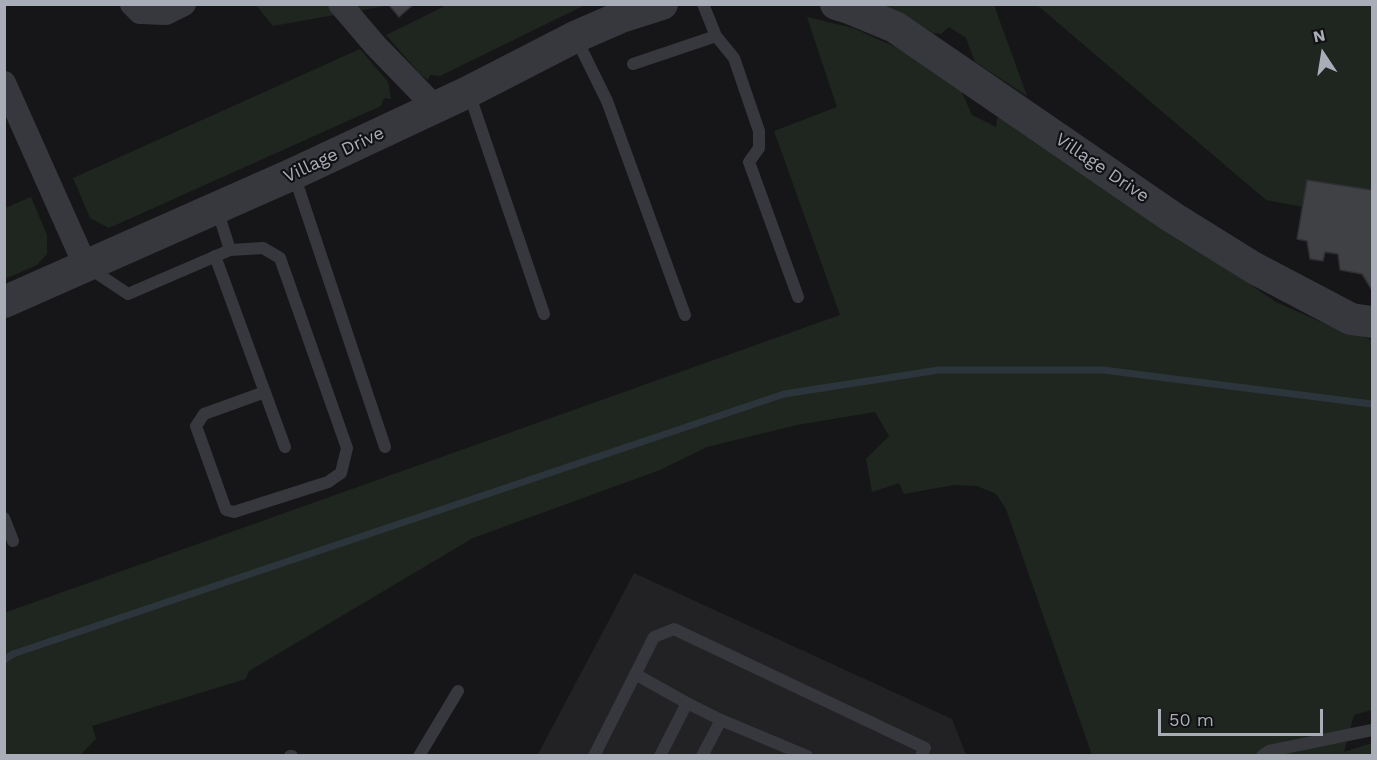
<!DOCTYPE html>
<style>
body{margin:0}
#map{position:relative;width:1377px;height:760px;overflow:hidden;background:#161618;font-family:"Work Sans",sans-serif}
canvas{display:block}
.frame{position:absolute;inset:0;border:6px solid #a8adb8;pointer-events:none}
.north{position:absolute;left:1293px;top:24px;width:60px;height:60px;-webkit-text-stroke:4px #111113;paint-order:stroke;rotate:348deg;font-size:16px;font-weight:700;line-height:24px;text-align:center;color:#a8adb8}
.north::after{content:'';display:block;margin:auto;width:21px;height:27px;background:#a8adb8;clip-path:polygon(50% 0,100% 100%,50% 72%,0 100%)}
.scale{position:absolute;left:1158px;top:709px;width:165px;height:27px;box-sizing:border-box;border:3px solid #a8adb8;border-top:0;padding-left:8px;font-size:18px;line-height:21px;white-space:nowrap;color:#a8adb8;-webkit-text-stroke:4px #111113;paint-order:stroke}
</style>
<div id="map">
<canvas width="1377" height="760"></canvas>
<div class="frame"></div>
<div class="north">N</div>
<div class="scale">50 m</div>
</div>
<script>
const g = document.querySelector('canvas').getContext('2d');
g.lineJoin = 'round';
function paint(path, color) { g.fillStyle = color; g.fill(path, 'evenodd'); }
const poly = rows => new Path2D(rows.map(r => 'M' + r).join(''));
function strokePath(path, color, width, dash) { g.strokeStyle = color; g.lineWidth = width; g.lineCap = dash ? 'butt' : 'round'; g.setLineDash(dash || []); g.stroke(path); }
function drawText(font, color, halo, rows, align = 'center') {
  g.font = font + ' "Work Sans",sans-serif'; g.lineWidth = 4.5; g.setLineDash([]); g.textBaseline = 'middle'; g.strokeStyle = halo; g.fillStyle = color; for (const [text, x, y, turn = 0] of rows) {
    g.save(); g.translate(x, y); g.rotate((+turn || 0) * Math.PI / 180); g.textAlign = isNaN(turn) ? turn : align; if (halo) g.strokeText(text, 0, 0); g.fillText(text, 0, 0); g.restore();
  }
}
paint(poly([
 [634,573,952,719,966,755,537,756]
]), '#222225');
paint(poly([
 [256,5,391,5,273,26],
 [447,5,447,4,585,5,440,76,430,75,428,80,420,74,386,35],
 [884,5,994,5,1027,96,975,62,966,38,949,27,941,34,933,33,903,14],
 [1037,5,1372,5,1372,220,1266,200],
 [807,17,853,28,902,50,960,88,972,115,996,127,997,118,1004,116,1276,302,1330,326,1372,340,1372,710,1354,715,1344,752,1372,743,1372,755,1092,755,1006,509,996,494,977,486,954,485,904,494,899,483,872,492,866,459,889,436,875,412,797,425,707,447,660,470,473,538,249,671,246,679,92,726,96,739,80,755,5,755,4,613,840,315,774,131,837,107],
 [360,49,388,82,391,99,384,98,381,106,109,228,90,218,73,178],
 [31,197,47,235,47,254,37,265,5,279,5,208]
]), '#1e261f');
strokePath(poly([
 [4,660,13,654,784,394,939,370,1103,370,1372,404]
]), '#2c353c', 7);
const building = poly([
 [388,4,414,4,399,17,388,4],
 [1307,180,1372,190,1372,290,1362,274,1340,270,1338,254,1325,252,1323,261,1310,259,1307,241,1297,239,1307,180]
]);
paint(building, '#404145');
strokePath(building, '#303034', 1.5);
strokePath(poly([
 [703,4,716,36,734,58,759,131,759,148,749,162,798,297],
 [576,38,607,101,685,315],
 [633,64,716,36],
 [469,93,544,314],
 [294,175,385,447],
 [230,250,263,248,280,258,347,448,341,473,328,482,234,512,226,510,196,426,204,414,265,392],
 [215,256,285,447],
 [89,268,128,294,230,250,217,209],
 [4,518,13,541],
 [635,674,687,703,660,756],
 [687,703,721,720,702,756],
 [721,720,807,756],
 [290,756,292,756],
 [419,756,458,691],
 [594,756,654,637,674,629,925,748,921,756],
 [1262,756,1269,751,1372,730]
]), '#37383d', 12);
strokePath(poly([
 [132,4,140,12,166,13,184,4],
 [340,4,375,45,436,108],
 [4,83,86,267]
]), '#37383d', 24);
strokePath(poly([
 [836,4,849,8,895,27,1172,217,1254,268,1351,319,1372,322],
 [4,302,293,174,468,92,575,37,621,17,662,4]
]), '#37383d', 32);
drawText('18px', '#a8adb8', '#111113', [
 ["Village Drive",334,155,-25],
 ["Village Drive",1102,168,34]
]);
</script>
